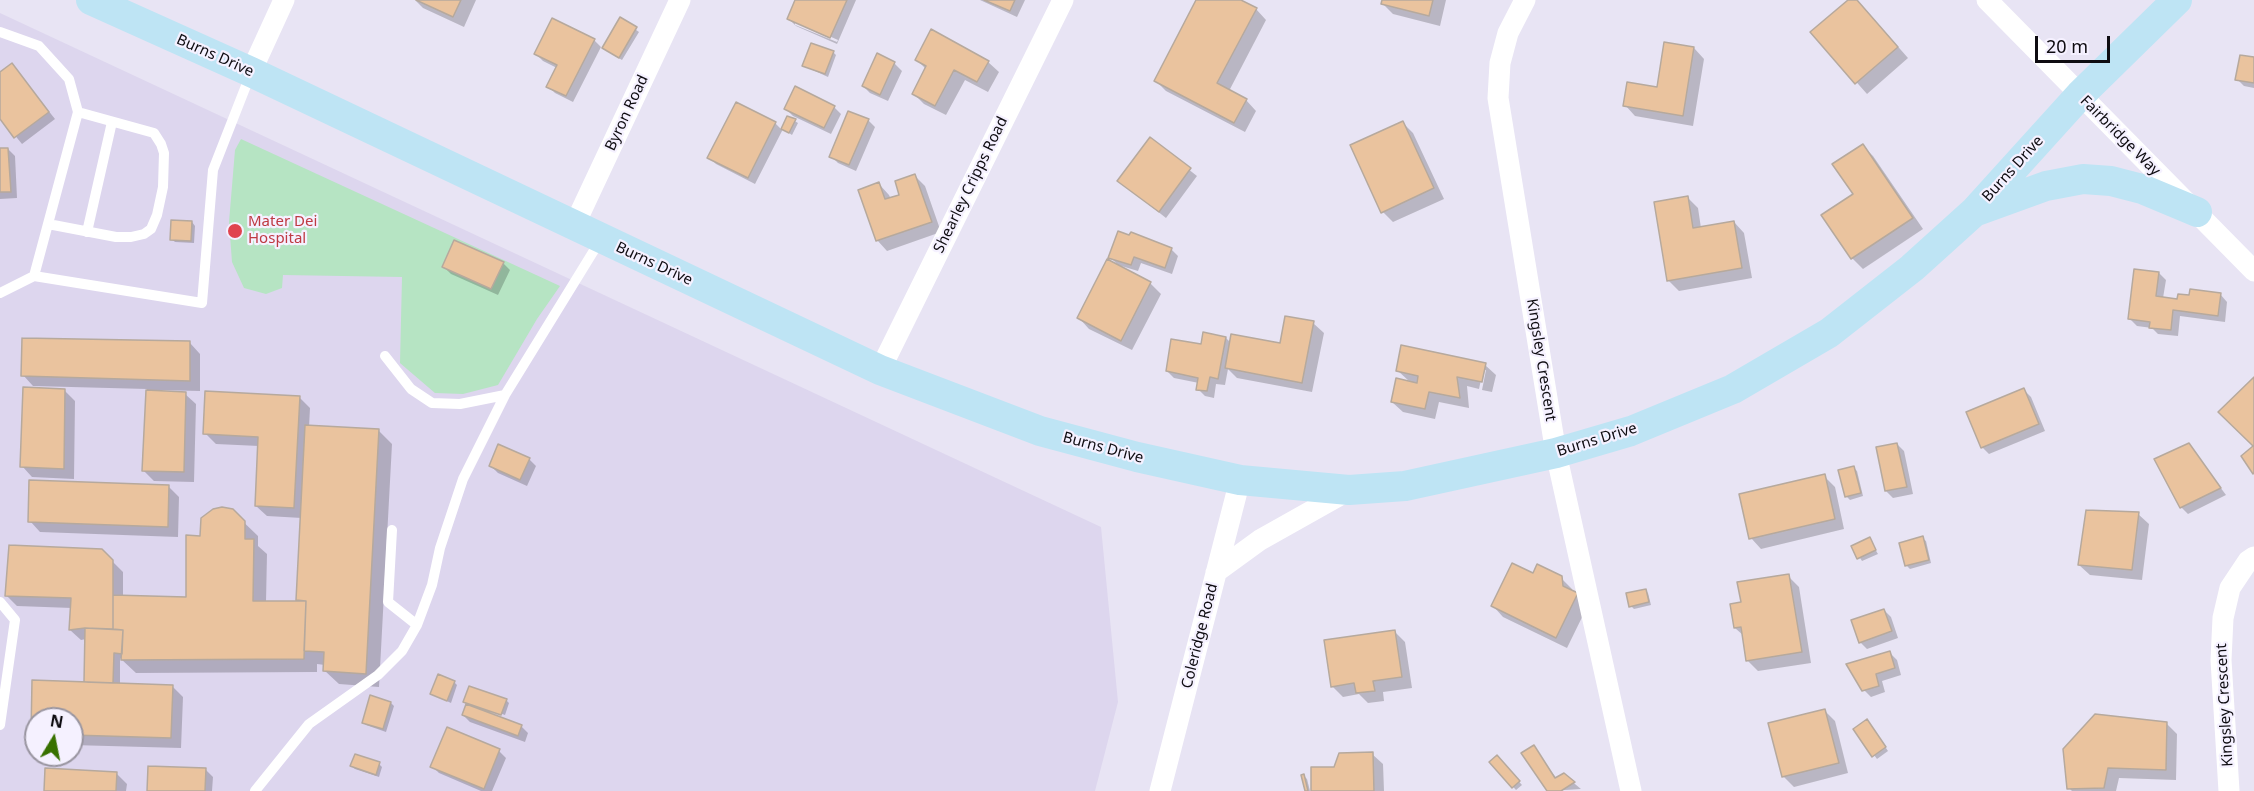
<!DOCTYPE html>
<style>
body{margin:0}
#map{position:relative;width:2254px;height:791px;overflow:hidden;background:#e8e4f4;font-family:"Noto Sans",sans-serif}
canvas{display:block}
.north{position:absolute;left:24px;top:707px;width:60px;height:60px;box-sizing:border-box;background:#f5f1ff;border:2px solid #9995a0;border-radius:50%;rotate:10deg;font-size:16px;font-weight:700;line-height:24px;text-align:center;color:#0e0c11}
.north::after{content:'';display:block;margin:auto;width:21px;height:27px;background:#387100;clip-path:polygon(50% 0,100% 100%,50% 72%,0 100%)}
.scale{position:absolute;left:2035px;top:36px;width:75px;height:27px;box-sizing:border-box;border:3px solid #0e0c11;border-top:0;padding-left:8px;font-size:18px;line-height:21px;white-space:nowrap;color:#0e0c11;-webkit-text-stroke:4px #f5f1ff;paint-order:stroke}
</style>
<div id="map">
<canvas width="2254" height="791"></canvas>
<div class="north">N</div>
<div class="scale">20 m</div>
</div>
<script>
const g = document.querySelector('canvas').getContext('2d');
g.lineJoin = 'round';
function paint(path, color) { g.fillStyle = color; g.fill(path, 'evenodd'); }
const poly = rows => new Path2D(rows.map(r => 'M' + r).join(''));
function strokePath(path, color, width, dash) { g.strokeStyle = color; g.lineWidth = width; g.lineCap = dash ? 'butt' : 'round'; g.setLineDash(dash || []); g.stroke(path); }
function drawText(font, color, halo, rows, align = 'center') {
  g.font = font + ' "Noto Sans",sans-serif'; g.lineWidth = 4.5; g.setLineDash([]); g.textBaseline = 'middle'; g.strokeStyle = halo; g.fillStyle = color; for (const [text, x, y, turn = 0] of rows) {
    g.save(); g.translate(x, y); g.rotate((+turn || 0) * Math.PI / 180); g.textAlign = isNaN(turn) ? turn : align; if (halo) g.strokeText(text, 0, 0); g.fillText(text, 0, 0); g.restore();
  }
}
paint(poly([
 [0,13,1101,527,1118,702,1095,791,0,791],
 [36,719,72,719,72,755,36,755]
]), '#ddd6ee');
paint(poly([
 [241,139,560,286,537,319,498,385,463,394,435,393,400,363,402,277,283,275,282,288,266,294,244,288,232,262,229,222,235,150]
]), '#b6e4c3');
paint(poly([
 [415,0,476,0,464,27,423,8],
 [797,0,856,0,837,44,796,26,789,19],
 [795,21,838,40,837,42,795,25],
 [980,0,1025,0,1017,17],
 [1198,0,1237,0,1256,9,1266,20,1229,91,1246,100,1256,111,1245,132,1166,91,1155,80],
 [1384,0,1446,0,1440,26,1393,14,1383,4],
 [1850,0,1856,0,1864,8,1908,58,1867,94,1812,32],
 [621,19,639,32,622,60,607,51],
 [594,40,601,47,573,102,555,93,548,86,557,68,543,61,536,54],
 [1694,48,1704,59,1693,126,1635,116,1625,105,1658,89],
 [833,52,836,55,828,77,804,66],
 [877,55,895,64,902,71,888,101,870,93,863,86],
 [2254,59,2254,88,2244,86,2237,79],
 [917,60,988,62,999,72,988,92,965,80,946,115,924,104,913,93,926,69],
 [12,65,55,119,22,144,0,117,0,74],
 [834,107,841,114,831,134,793,116,786,109],
 [788,117,798,123,792,135,783,129,755,184,716,164,709,157,775,123,782,130],
 [868,120,875,127,856,171,838,163,831,156],
 [1402,122,1413,133,1444,199,1393,222,1383,212],
 [1150,139,1197,176,1166,218,1119,181],
 [1863,146,1873,156,1923,229,1863,269,1852,258,1855,194],
 [8,149,15,156,17,198,0,199,0,150],
 [915,176,925,186,941,232,887,251,877,240,879,184,889,195,891,199,901,196],
 [1687,197,1698,208,1701,228,1734,222,1744,233,1752,278,1679,291,1668,280],
 [192,222,195,226,194,243,175,242,172,239],
 [1171,249,1178,256,1172,274,1141,263,1138,271,1118,265,1110,257],
 [1108,261,1150,283,1161,294,1132,350,1089,329,1079,318],
 [503,263,510,270,498,295,451,274,444,267],
 [2159,273,2166,280,2163,298,2179,300,2220,294,2227,302,2225,322,2180,316,2178,336,2158,334,2152,328,2137,326,2130,319],
 [1313,323,1324,333,1312,392,1237,378,1228,369,1225,385,1216,384,1214,398,1205,396,1198,389,1199,383,1174,378,1167,371,1202,346,1226,338,1231,343,1281,345],
 [190,343,200,354,200,391,158,390,158,392,185,394,196,404,194,482,154,481,143,470,147,389,33,386,23,375],
 [1485,365,1496,375,1492,392,1482,390,1486,370,1483,370,1479,389,1467,386,1469,408,1439,402,1435,419,1403,412,1392,402,1410,382,1397,370],
 [64,390,75,401,74,479,32,477,22,466],
 [2024,390,2031,397,2045,431,1989,454,1982,447],
 [299,397,310,408,309,427,379,431,392,444,379,687,339,684,325,671,325,665,317,664,317,672,136,673,120,658,120,685,172,686,183,697,181,748,72,745,72,719,36,719,36,737,32,733,33,682,88,684,86,639,81,640,70,630,72,608,17,606,6,595,112,561,123,572,123,597,187,599,202,537,232,511,258,536,258,546,267,554,266,602,298,602,302,518,267,516,256,506,259,446,216,444,205,433],
 [1897,444,1904,451,1913,494,1893,498,1886,491],
 [2188,444,2226,495,2188,514,2181,507],
 [529,459,536,466,527,486,498,473,491,466],
 [1854,468,1857,471,1863,496,1850,500,1846,496],
 [1824,476,1835,487,1844,529,1761,549,1751,538],
 [168,486,179,497,178,537,40,532,30,521],
 [2138,514,2149,524,2142,580,2090,575,2079,565],
 [1922,538,1926,541,1931,563,1910,569,1907,566,1901,544],
 [1869,539,1878,554,1862,561,1853,547],
 [1533,575,1561,578,1572,589,1572,592,1588,605,1567,648,1503,617,1493,606],
 [1788,576,1799,587,1811,663,1758,671,1747,660,1744,636,1735,628,1742,603],
 [1645,590,1648,593,1651,605,1634,609,1631,606],
 [1884,610,1891,617,1898,638,1867,649,1860,642],
 [1394,631,1405,642,1412,688,1383,692,1384,701,1368,703,1359,694,1343,697,1332,686],
 [1890,653,1897,660,1901,675,1882,681,1885,692,1871,697,1864,690],
 [454,682,457,685,451,703,432,694],
 [506,700,509,703,505,715,467,701],
 [391,703,394,706,386,732,366,725,363,722],
 [469,705,521,726,528,733,525,742,470,722,463,715],
 [1824,710,1835,721,1848,773,1794,787,1783,776],
 [2166,723,2177,734,2176,780,2119,778,2116,791,2072,791,2069,788],
 [1870,724,1888,751,1877,759,1855,729],
 [1533,747,1557,779,1564,775,1581,789,1549,791],
 [499,751,506,758,492,791,481,791,439,773,432,766],
 [1372,754,1383,764,1384,791,1313,791,1335,768],
 [1497,757,1522,785,1516,790,1491,762],
 [379,764,382,767,379,777,355,769,352,766],
 [206,770,213,777,212,791,148,791],
 [116,773,127,784,126,791,45,791],
 [1304,776,1307,779,1310,791,1306,791]
]), '#0003');
const building = poly([
 [416,0,461,0,453,17,416,0],
 [795,0,847,0,830,38,787,19,795,0],
 [984,0,1015,0,1010,11,984,0],
 [1196,0,1241,0,1257,8,1217,83,1247,99,1234,123,1154,81,1196,0],
 [1382,0,1433,0,1429,16,1381,4,1382,0],
 [1848,0,1857,0,1898,47,1855,84,1810,32,1848,0],
 [620,17,637,27,619,58,602,48,620,17],
 [552,18,595,39,566,96,546,87,557,65,534,54,552,18],
 [931,29,989,61,977,82,954,70,935,106,912,94,926,66,915,60,931,29],
 [1664,42,1694,47,1683,116,1623,106,1627,82,1657,87,1664,42],
 [811,43,834,51,825,74,802,66,811,43],
 [877,53,895,62,880,95,862,86,877,53],
 [2240,55,2254,57,2254,83,2235,80,2240,55],
 [12,63,49,112,14,138,0,119,0,72,12,63],
 [795,86,835,106,824,128,784,109,795,86],
 [736,102,776,122,748,178,707,158,736,102],
 [848,111,869,119,849,165,829,157,848,111],
 [787,116,796,119,789,133,781,129,787,116],
 [1403,121,1434,188,1381,213,1350,145,1403,121],
 [1150,137,1191,168,1159,212,1117,181,1150,137],
 [1863,144,1913,218,1851,259,1821,215,1853,194,1832,164,1863,144],
 [0,148,8,148,11,192,0,192,0,148],
 [915,174,932,222,876,241,858,190,879,182,885,199,899,195,895,181,915,174],
 [1688,196,1693,228,1734,221,1742,268,1667,281,1654,202,1688,196],
 [171,220,192,221,191,241,170,240,171,220],
 [1118,231,1129,235,1131,232,1172,248,1165,268,1134,257,1131,265,1108,258,1118,231],
 [454,240,504,262,491,289,442,267,454,240],
 [1107,259,1151,282,1121,341,1077,318,1107,259],
 [2134,269,2159,272,2156,296,2177,299,2178,294,2189,295,2190,289,2221,293,2218,316,2173,310,2171,330,2149,328,2150,322,2128,319,2134,269],
 [1285,316,1314,321,1302,383,1225,368,1231,334,1280,343,1285,316],
 [1203,332,1226,337,1218,379,1210,377,1207,391,1196,390,1198,378,1166,371,1171,339,1201,344,1203,332],
 [22,338,190,341,190,381,21,376,22,338],
 [1401,345,1486,363,1482,382,1457,377,1460,398,1429,392,1425,409,1391,402,1396,378,1417,383,1418,376,1396,371,1401,345],
 [2254,377,2254,473,2253,474,2241,456,2253,446,2218,412,2254,377],
 [23,387,65,389,64,469,20,467,23,387],
 [2024,388,2039,424,1981,448,1966,412,2024,388],
 [146,390,186,392,184,472,142,471,146,390],
 [205,391,300,396,294,508,255,506,258,437,203,434,205,391],
 [305,425,379,429,366,674,323,671,324,652,304,651,306,601,296,600,305,425],
 [1897,443,1907,487,1885,491,1876,447,1897,443],
 [2189,443,2221,488,2180,508,2154,459,2189,443],
 [498,444,530,458,520,480,489,466,498,444],
 [1854,466,1861,493,1845,497,1838,470,1854,466],
 [1825,474,1835,519,1749,539,1739,494,1825,474],
 [29,480,169,485,168,527,28,522,29,480],
 [222,507,233,509,245,521,245,539,254,539,253,601,306,601,304,659,121,660,123,630,113,629,113,595,186,597,186,535,200,536,201,518,213,509,222,507],
 [2086,510,2139,512,2132,570,2078,565,2086,510],
 [1923,536,1929,560,1905,566,1899,543,1923,536],
 [1870,537,1876,550,1857,559,1851,546,1870,537],
 [9,545,102,549,113,560,113,629,85,628,69,630,71,598,5,596,9,545],
 [1512,563,1533,573,1537,564,1562,576,1563,586,1578,593,1556,638,1491,606,1512,563],
 [1789,574,1802,652,1746,661,1741,627,1734,628,1730,604,1741,602,1737,582,1789,574],
 [1646,589,1649,602,1629,607,1626,593,1646,589],
 [1884,609,1892,631,1859,643,1851,620,1884,609],
 [85,628,123,630,122,654,114,653,113,683,84,682,85,628],
 [1395,630,1402,677,1373,681,1375,691,1356,693,1354,683,1331,687,1324,640,1395,630],
 [1890,651,1895,668,1876,674,1879,686,1862,691,1846,664,1890,651],
 [438,674,455,681,447,701,430,694,438,674],
 [32,680,173,685,171,738,72,735,72,719,36,719,36,734,31,734,32,680],
 [469,686,507,699,501,715,463,702,469,686],
 [370,695,391,702,383,729,362,723,370,695],
 [466,704,522,725,518,736,462,715,466,704],
 [1825,709,1839,763,1782,777,1768,723,1825,709],
 [2095,714,2167,722,2166,770,2108,768,2104,788,2067,789,2063,749,2095,714],
 [1867,719,1886,747,1872,757,1853,729,1867,719],
 [447,727,500,749,484,789,430,767,447,727],
 [1534,745,1555,778,1564,773,1575,782,1561,791,1547,791,1521,753,1534,745],
 [1373,752,1374,791,1311,791,1311,767,1334,767,1339,753,1373,752],
 [355,754,380,762,376,775,350,766,355,754],
 [1497,755,1520,781,1512,788,1489,762,1497,755],
 [148,766,206,768,205,791,147,791,148,766],
 [45,768,117,772,116,791,44,791,45,768],
 [1304,774,1308,791,1305,791,1301,775,1304,774]
]);
paint(building, '#eac39e');
strokePath(building, '#b6a99d', 1.5);
strokePath(poly([
 [0,32,39,46,69,79,78,112,34,276],
 [48,224,116,237,131,237,144,234,151,229,157,215,163,187,164,153,161,144,154,133,78,112],
 [87,232,112,122],
 [0,293,34,276,202,303,213,170,251,73],
 [385,356,411,389,432,403,460,404,505,395],
 [392,530,388,602,417,625],
 [0,602,15,620,0,725],
 [255,791,309,724,378,675,402,651,417,625,432,585,440,548,463,479,505,395,601,239]
]), '#fff', 10);
strokePath(poly([
 [1525,0,1508,33,1500,63,1498,98,1556,453,1631,791],
 [1987,0,2254,271],
 [251,72,284,0],
 [574,226,680,0],
 [880,370,1063,0],
 [1216,572,1260,540,1349,490],
 [1160,791,1240,480],
 [2229,791,2221,660,2223,618,2230,588,2248,561,2254,557]
]), '#fff', 21);
strokePath(poly([
 [91,0,251,72,880,370,1040,431,1137,457,1240,480,1349,490,1405,486,1556,453,1631,431,1733,389,1829,333,1912,268,1974,212,2080,95,2177,0],
 [1977,211,2046,186,2083,179,2111,181,2142,189,2197,212]
]), '#bee4f4', 30);
for (const [x, y, r, color] of [
 [235,231,8,"#e0444e"]
]) { const dot = new Path2D(); dot.arc(x, y, r, 0, 2 * Math.PI); g.fillStyle = color; g.fill(dot); strokePath(dot, '#f5f1ff', 2); }
drawText('15px', '#0e0c11', '#f5f1ff', [
 ["Burns Drive",215,56,24],
 ["Byron Road",627,113,-65],
 ["Fairbridge Way",2120,136,45],
 ["Burns Drive",2013,169,-48],
 ["Shearley Cripps Road",971,185,-64],
 ["Burns Drive",654,264,25],
 ["Kingsley Crescent",1541,360,81],
 ["Burns Drive",1597,440,-17],
 ["Burns Drive",1103,448,15],
 ["Coleridge Road",1200,636,-76],
 ["Kingsley Crescent",2225,705,-93]
]);
drawText('15px', '#be3a42', '#f5f1ff', [
 ["Mater Dei",248,222],
 ["Hospital",248,239]
], 'left');
</script>
